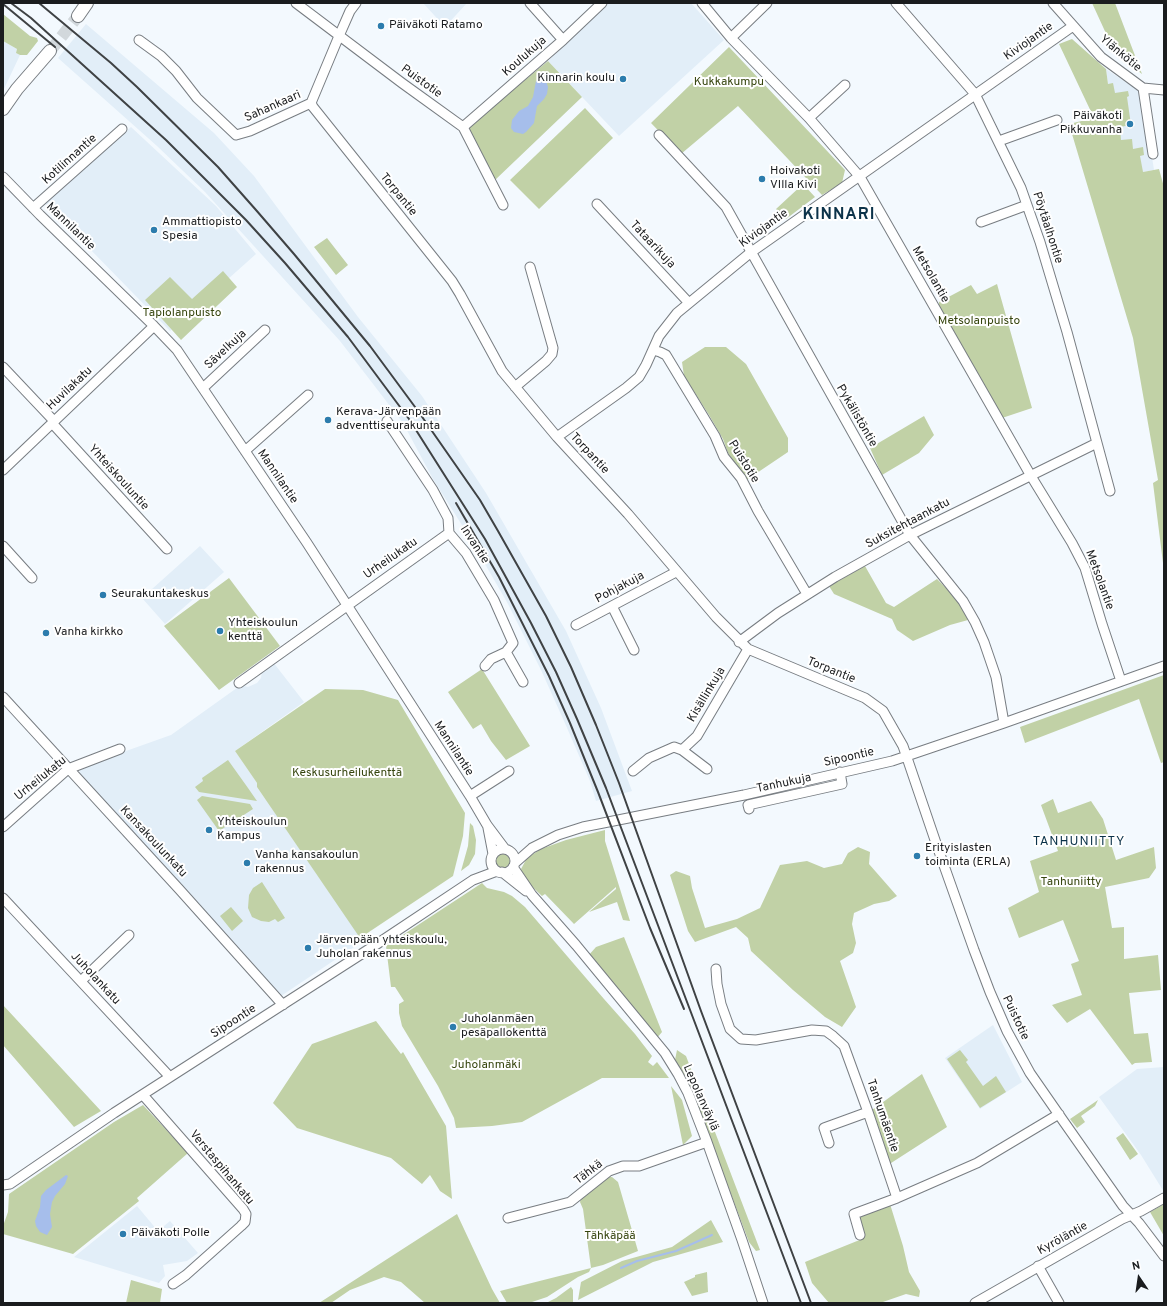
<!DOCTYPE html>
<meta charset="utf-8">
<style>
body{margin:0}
#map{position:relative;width:1167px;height:1306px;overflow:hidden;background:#f3f9fe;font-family:Overpass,sans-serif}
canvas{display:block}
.frame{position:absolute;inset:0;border:4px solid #1a1c1e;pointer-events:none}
.north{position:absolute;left:1119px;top:1258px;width:40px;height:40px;-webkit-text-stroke:3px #fff;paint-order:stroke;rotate:347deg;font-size:11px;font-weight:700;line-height:16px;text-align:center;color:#1a1c1e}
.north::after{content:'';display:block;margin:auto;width:14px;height:18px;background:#1a1c1e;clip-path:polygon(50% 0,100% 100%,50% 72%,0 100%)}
</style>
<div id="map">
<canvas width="1167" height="1306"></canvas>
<div class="frame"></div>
<div class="north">N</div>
</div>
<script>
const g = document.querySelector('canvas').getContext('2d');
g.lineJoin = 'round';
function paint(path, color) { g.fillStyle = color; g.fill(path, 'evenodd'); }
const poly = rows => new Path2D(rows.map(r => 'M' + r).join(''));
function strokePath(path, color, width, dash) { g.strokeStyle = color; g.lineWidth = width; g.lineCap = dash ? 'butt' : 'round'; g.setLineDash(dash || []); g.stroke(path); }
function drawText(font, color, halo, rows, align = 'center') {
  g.font = font + ' Overpass,sans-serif'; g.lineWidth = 4; g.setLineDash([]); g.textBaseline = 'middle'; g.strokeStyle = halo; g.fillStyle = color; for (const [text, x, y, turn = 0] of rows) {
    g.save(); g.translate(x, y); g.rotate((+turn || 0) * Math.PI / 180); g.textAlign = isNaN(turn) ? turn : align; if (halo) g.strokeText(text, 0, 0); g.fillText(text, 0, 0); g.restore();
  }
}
paint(poly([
 [423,3,467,3,445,27],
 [609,3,691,3,724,40,619,136,548,61],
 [86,24,214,133,254,176,358,317,422,396,486,493,566,631,601,708,632,791,596,801,590,781,564,721,541,670,508,604,470,538,433,479,403,423,340,341,205,192,157,146,58,58],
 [3,41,17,49,16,53,20,55,3,91],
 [1106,69,1142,93,1154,170,1121,176],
 [131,127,216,206,256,254,170,331,45,203],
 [200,546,224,572,165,624,142,598],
 [273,662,304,702,235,751,257,783,257,787,363,941,281,996,79,773,81,767,171,735,241,685,248,687,257,683,261,678,262,671],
 [993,1025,1022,1082,980,1109,945,1058],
 [1164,1067,1164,1192,1141,1155,1099,1097,1137,1069],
 [137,1206,158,1231,170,1221,198,1253,187,1261,163,1265,165,1276,159,1283,74,1257]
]), '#e2eef8');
paint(poly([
 [1092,3,1115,3,1142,74,1115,53],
 [3,14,30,36,37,38,38,41,27,55,20,55,16,53,17,49,3,41],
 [1072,39,1106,69,1108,84,1113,83,1115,93,1128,91,1129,96,1127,97,1131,125,1120,127,1121,140,1132,139,1133,149,1143,147,1144,155,1140,156,1143,172,1159,169,1164,187,1164,571,1153,483,1158,480,1133,338,1069,124,1094,118,1059,44],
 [729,47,845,170,842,183,822,195,738,106,681,154,651,123],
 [548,61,582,97,494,181,467,128],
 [585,108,613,138,539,209,510,180],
 [803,184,815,197,786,219,776,209],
 [327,238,348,265,336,275,314,247],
 [223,271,237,287,181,340,145,300,170,277,192,299],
 [997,284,1032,408,1002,418,939,309,939,302,971,285,977,294],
 [705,347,726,347,746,364,788,438,788,452,745,481,728,453,723,439,709,415,684,376,682,362],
 [924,416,934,435,919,453,882,475,870,448],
 [865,566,886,603,894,607,937,579,958,600,968,620,950,625,913,641,897,630,892,619,834,594,829,586],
 [229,578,280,646,219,690,164,626],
 [482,669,530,746,506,760,491,741,481,724,473,729,448,692],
 [1164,675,1164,762,1161,763,1139,699,1025,743,1020,727],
 [325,689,363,690,398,700,465,813,463,836,453,876,360,938,257,787,257,783,235,751],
 [228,760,248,788,257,801,199,792,195,787,203,781,202,778],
 [202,796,250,804,253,809,219,831,197,800],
 [1053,799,1058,813,1091,801,1103,819,1116,860,1154,847,1156,868,1149,878,1105,887,1112,928,1124,927,1124,959,1158,955,1161,990,1129,993,1134,1034,1148,1033,1152,1062,1135,1063,1132,1065,1090,1009,1067,1023,1052,1005,1082,995,1071,964,1079,961,1063,920,1019,938,1008,908,1039,892,1030,861,1058,851,1041,805],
 [470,823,473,826,476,840,475,854,469,865,461,871,468,846],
 [605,830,605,841,630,921,623,920,617,902,589,912,616,889,616,887,574,924,545,894,542,896,523,878,521,869,527,858,541,849,566,840],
 [858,847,870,852,869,864,897,896,889,901,874,904,854,913,852,924,856,943,853,953,840,961,856,1007,842,1027,825,1017,793,990,751,951,748,938,736,927,695,942,688,931,670,875,676,871,690,876,692,888,705,928,737,919,760,908,780,865,807,861,824,868,842,864,848,853],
 '496 861a7 7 0 1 1 14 0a7 7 0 1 1-14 0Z',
 [262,882,285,918,278,922,275,919,269,922,261,921,252,917,248,908,249,895,253,888],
 [482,883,487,888,504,892,512,896,525,907,604,999,635,1034,652,1056,648,1062,653,1066,657,1062,669,1078,602,1078,522,1122,492,1126,456,1128,454,1118,438,1086,402,1026,399,1013,399,1004,404,1001,395,987,391,987,386,946],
 [231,907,243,921,232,931,220,916],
 [624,937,662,1032,657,1038,588,956,596,947],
 [3,1005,101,1111,74,1127,3,1045],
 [376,1021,401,1054,403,1052,446,1126,452,1199,440,1191,430,1175,422,1184,391,1158,297,1128,273,1103,312,1044],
 [677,1050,686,1056,760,1250,756,1251,749,1242,688,1080,675,1060],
 [960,1050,968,1060,966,1062,983,1086,996,1076,1006,1092,980,1108,947,1059],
 [922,1074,947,1127,888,1165,872,1110],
 [671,1086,682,1100,692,1136,683,1145],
 [1098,1100,1095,1106,1081,1116,1085,1122,1077,1128,1070,1119],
 [143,1105,188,1153,137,1198,139,1201,73,1254,3,1234,3,1226,8,1212,9,1194,114,1122],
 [1123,1133,1138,1154,1130,1160,1116,1138],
 [608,1177,612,1177,618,1182,638,1251,603,1265,591,1268,589,1272,578,1277,547,1297,529,1303,507,1303,500,1291,591,1268,583,1209,580,1202,581,1198],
 [890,1204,903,1246,909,1272,920,1291,919,1297,906,1294,880,1303,829,1303,812,1283,805,1262,862,1239,857,1217],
 [1164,1204,1164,1236,1150,1212],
 [457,1214,492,1289,500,1303,425,1303,401,1282,384,1277,350,1290,331,1303,319,1303],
 [711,1220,723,1242,653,1262,578,1300,581,1282,622,1261,672,1247],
 [707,1272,708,1292,692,1296,684,1282,695,1277,695,1275],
 [131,1280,162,1289,160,1303,126,1303],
 [571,1287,573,1290,573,1303,546,1303,556,1298]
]), '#c1d1a6');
paint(poly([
 [539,79,542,79,546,81,548,87,547,94,544,99,537,106,534,123,526,132,523,134,514,132,511,128,512,120,519,111,528,106,533,97,536,81],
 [66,1175,68,1176,65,1184,55,1196,52,1202,50,1214,52,1227,47,1235,40,1232,36,1226,35,1221,40,1207,41,1196,46,1190]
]), '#a6beeb');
strokePath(poly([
 [621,1268,637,1261,676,1251,712,1235]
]), '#a6beeb', 2);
strokePath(poly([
 [50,51,78,16]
]), '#d2d8dc', 12, [12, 6]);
const minor = poly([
 [296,3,402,83,463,127,503,205],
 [530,3,563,40],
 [702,3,731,38,809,118,860,177,1031,476,1072,543,1085,568,1102,624,1121,681],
 [896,3,975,94,1021,188,1040,242,1067,332,1110,491],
 [1053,3,1101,57,1143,88,1164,90],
 [731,38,767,3],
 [139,40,161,56,176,71,197,98,236,135,250,131,311,103,339,36,350,11,356,3],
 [1143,88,1153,154],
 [311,103,313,107,452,281,460,294,502,371,557,437,628,514,716,617,748,649,865,698,883,711,903,746,936,843,974,950,990,992,1007,1031,1030,1073,1064,1122,1123,1206,1139,1223,1164,1256],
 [809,118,845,85],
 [463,127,563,40,602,3],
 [659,135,726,207,910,535,963,601,975,622,984,642,996,677,1004,723],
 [999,141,1057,120],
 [3,177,40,215,154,326,177,350,307,543,470,796,487,825,505,849],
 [597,204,689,303],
 [33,208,122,129],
 [981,222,1027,205],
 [653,350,660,352,666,355,715,436,724,457,741,478,758,511,807,594],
 [3,367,54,421],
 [515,387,546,361,552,354,553,348,530,267],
 [203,388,265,330],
 [387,421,433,490,448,518,449,533,466,553,494,600,513,643,506,652,523,682],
 [52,423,167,549],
 [557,437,626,388,639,377,646,365,659,336,677,313,750,253,1073,26],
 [245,451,308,395],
 [3,470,154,326],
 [3,546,32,578],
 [612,606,634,650],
 [576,625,676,572],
 [739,642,778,613,835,577,910,535,1097,443],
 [485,666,491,659,506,652],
 [239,683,449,533],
 [3,697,179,889,283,1005],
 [707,769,682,750,697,736,748,649],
 [633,771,649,758,674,747,682,750],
 [470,796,509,771],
 [749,809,748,805,842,784,840,772],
 [3,827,68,769,120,749],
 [488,828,493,854],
 '491 861a12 12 0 1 1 24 0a12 12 0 1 1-24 0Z',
 [515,863,532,848,558,835,583,827,744,795,892,761,1004,723,1164,666],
 [513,867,532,895,576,945,665,1053,678,1074,688,1093,707,1142,742,1240,763,1303],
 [502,872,526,891],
 [3,898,170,1077],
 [716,969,717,984,721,1004,730,1029,741,1039,756,1040,812,1030,826,1031,833,1036,844,1046,868,1112,897,1198,977,1163,1059,1114],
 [81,981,129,935],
 [143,1095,243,1209,246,1214,245,1222,241,1226,186,1275,173,1284],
 [829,1143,824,1128,868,1112],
 [3,1185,10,1184,114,1113,377,944,473,880,497,871],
 [508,1218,570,1202,609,1171,623,1166,639,1166,707,1142],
 [860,1235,854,1214,897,1198],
 [1038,1266,1059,1303],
 [975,1303,1122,1219,1141,1211,1164,1198]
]);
const major = poly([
 [78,16,87,3],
 [3,109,17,89,50,51]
]);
strokePath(minor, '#787d82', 11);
strokePath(major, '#787d82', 14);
strokePath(minor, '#fff', 9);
strokePath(major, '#fff', 12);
strokePath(poly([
 [11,3,31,18,166,140,246,220,285,263,348,337,409,419,485,539,531,623,556,672,577,719,606,788,801,1303],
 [39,3,111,63,137,87,218,167,256,210,294,254,370,346,418,411,480,500,498,531,546,616,571,667,596,725,619,783,701,1011,811,1303],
 [3,4,55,47],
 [456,503,499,577,549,676,570,723,598,792,650,928,684,1009]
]), '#3f4244', 2);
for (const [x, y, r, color] of [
 [381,26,4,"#2c7cad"],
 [623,79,4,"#2c7cad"],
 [1130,124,4,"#2c7cad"],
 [762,179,4,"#2c7cad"],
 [154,230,4,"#2c7cad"],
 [328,420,4,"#2c7cad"],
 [103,595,4,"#2c7cad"],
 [220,631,4,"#2c7cad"],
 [46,633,4,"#2c7cad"],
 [209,830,4,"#2c7cad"],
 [917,856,4,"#2c7cad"],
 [247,863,4,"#2c7cad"],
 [308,948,4,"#2c7cad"],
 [453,1027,4,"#2c7cad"],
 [123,1234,4,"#2c7cad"]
]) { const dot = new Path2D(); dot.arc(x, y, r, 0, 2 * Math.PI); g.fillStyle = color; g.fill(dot); strokePath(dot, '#fff', 1.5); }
drawText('12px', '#1a1c1e', '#fff', [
 ["Päiväkoti Ratamo",389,26],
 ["Kinnarin koulu",615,79,"right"],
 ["Päiväkoti",1122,117,"right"],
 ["Pikkuvanha",1122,131,"right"],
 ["Hoivakoti",770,172],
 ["VIlla Kivi",770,186],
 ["Ammattiopisto",162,223],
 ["Spesia",162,237],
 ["Kerava-Järvenpään",336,413],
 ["adventtiseurakunta",336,427],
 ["Seurakuntakeskus",111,595],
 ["Yhteiskoulun",228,624],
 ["kenttä",228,638],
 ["Vanha kirkko",54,633],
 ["Yhteiskoulun",217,823],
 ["Kampus",217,837],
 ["Erityislasten",925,849],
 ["toiminta (ERLA)",925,863],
 ["Vanha kansakoulun",255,856],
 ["rakennus",255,870],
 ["Järvenpään yhteiskoulu,",316,941],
 ["Juholan rakennus",316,955],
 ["Juholanmäen",461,1020],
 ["pesäpallokenttä",461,1034],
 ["Päiväkoti Polle",131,1234]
], 'left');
drawText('12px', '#1a1c1e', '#fff', [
 ["Kiviojantie",1029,42,-35],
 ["Ylänkötie",1120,54,40],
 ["Koulukuja",525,57,-41],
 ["Puistotie",421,82,36],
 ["Sahankaari",273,107,-24],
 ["Kotilinnantie",70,160,-42],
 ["Torpantie",398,195,51],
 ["Mannilantie",70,227,44],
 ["Pöytäalhontie",1047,228,72],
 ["Kiviojantie",764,229,-36],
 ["Tataarikuja",652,245,47],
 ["Metsolantie",930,275,60],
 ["Sävelkuja",226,350,-43],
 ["Huvilakatu",70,389,-43],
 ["Pykälistöntie",856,416,60],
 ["Torpantie",589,454,47],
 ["Puistotie",743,462,58],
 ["Mannilantie",277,477,56],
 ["Yhteiskouluntie",118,478,48],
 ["Suksitehtaankatu",908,524,-28],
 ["Invantie",474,545,57],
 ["Urheilukatu",391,559,-35],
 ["Metsolantie",1099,580,70],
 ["Pohjakuja",620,588,-28],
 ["Torpantie",831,671,22],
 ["Kisällinkuja",707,695,-59],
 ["Mannilantie",453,749,57],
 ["Sipoontie",849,758,-13],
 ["Urheilukatu",41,779,-39],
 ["Tanhukuja",784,784,-12],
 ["Kansakoulunkatu",153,842,47],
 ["Juholankatu",95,979,47],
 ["Puistotie",1015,1018,65],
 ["Sipoontie",234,1022,-33],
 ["Lepolanväylä",700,1098,66],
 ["Tanhumäentie",882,1116,71],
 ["Verstaspihankatu",221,1168,50],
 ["Tähkä",589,1173,-37],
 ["Kyröläntie",1063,1239,-29]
]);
drawText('12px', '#36450e', '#fff', [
 ["Kukkakumpu",729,83],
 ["Tapiolanpuisto",182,314],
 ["Metsolanpuisto",979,322],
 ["Keskusurheilukenttä",347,774],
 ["Tanhuniitty",1071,883],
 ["Juholanmäki",486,1066],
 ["Tähkäpää",610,1237]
]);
g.letterSpacing = '1px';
drawText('13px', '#0b3249', '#fff', [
 ["TANHUNIITTY",1079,842]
]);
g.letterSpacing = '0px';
g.letterSpacing = '1px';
drawText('bold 16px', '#0b3249', '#fff', [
 ["KINNARI",839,216]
]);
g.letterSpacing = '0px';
</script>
